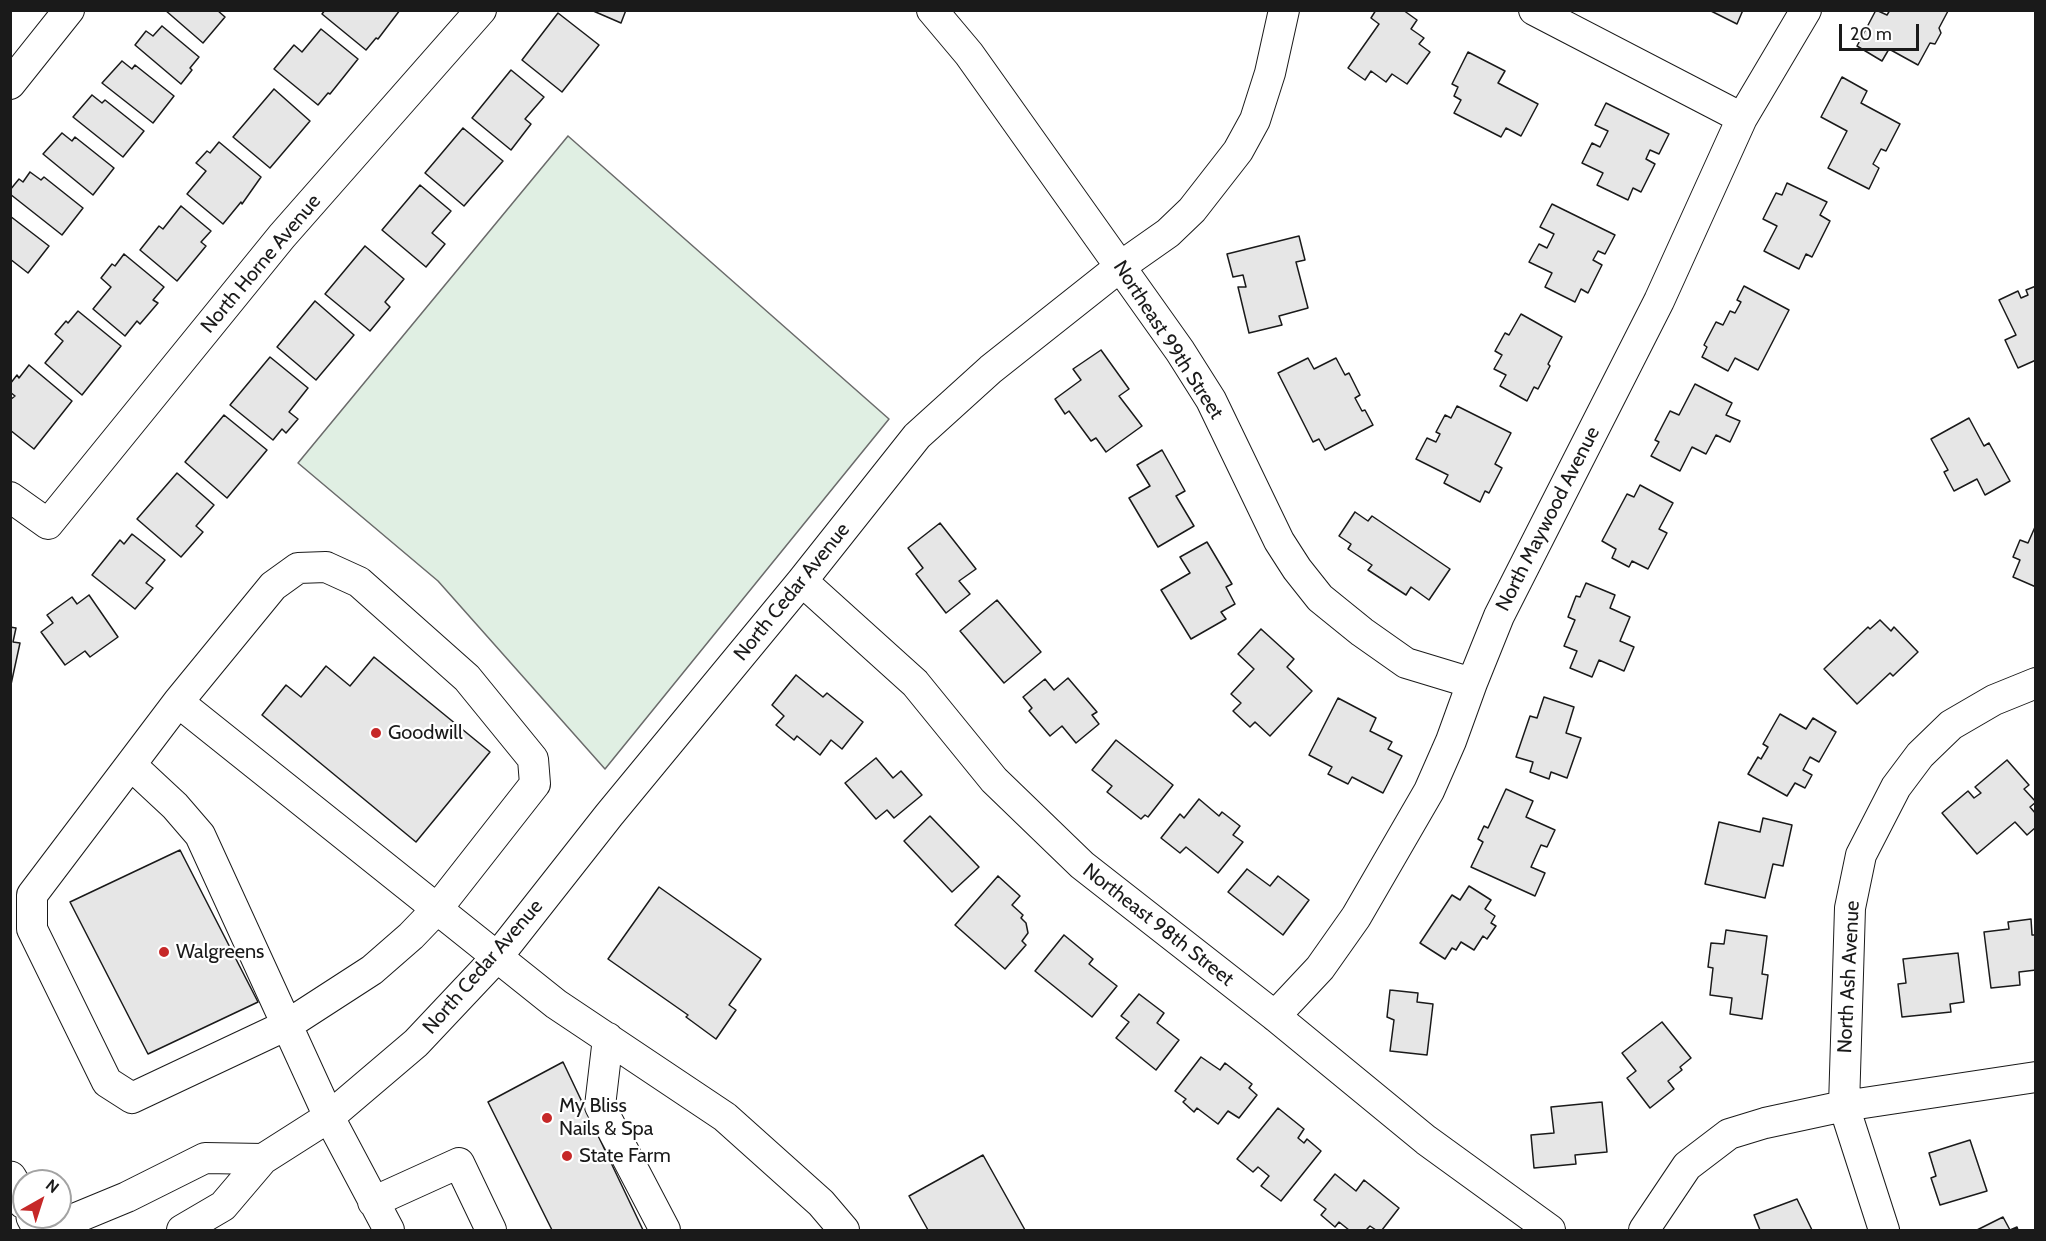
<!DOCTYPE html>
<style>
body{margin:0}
#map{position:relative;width:2046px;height:1241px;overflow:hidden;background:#fff;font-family:Cabin,sans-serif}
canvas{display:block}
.frame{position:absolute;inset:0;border:12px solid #1a1a1a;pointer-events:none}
.north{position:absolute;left:12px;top:1169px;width:60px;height:60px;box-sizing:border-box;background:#fff;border:2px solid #a3a3a3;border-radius:50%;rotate:39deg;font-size:16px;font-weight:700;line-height:24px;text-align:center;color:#1a1a1a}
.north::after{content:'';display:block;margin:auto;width:21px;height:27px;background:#c62828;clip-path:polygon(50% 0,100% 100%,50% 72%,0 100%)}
.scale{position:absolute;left:1839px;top:24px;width:80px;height:27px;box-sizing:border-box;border:3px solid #1a1a1a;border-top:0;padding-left:8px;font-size:18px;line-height:21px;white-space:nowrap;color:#1a1a1a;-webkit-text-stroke:4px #fff;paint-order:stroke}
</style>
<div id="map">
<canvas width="2046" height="1241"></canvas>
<div class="frame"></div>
<div class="north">N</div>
<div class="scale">20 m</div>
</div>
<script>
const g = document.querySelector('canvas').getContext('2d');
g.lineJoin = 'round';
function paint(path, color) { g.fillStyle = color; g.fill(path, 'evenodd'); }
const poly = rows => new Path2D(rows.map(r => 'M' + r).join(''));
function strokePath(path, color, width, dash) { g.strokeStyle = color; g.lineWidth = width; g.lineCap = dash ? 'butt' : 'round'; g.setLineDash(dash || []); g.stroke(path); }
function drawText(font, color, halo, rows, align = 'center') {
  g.font = font + ' Cabin,sans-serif'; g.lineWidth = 4.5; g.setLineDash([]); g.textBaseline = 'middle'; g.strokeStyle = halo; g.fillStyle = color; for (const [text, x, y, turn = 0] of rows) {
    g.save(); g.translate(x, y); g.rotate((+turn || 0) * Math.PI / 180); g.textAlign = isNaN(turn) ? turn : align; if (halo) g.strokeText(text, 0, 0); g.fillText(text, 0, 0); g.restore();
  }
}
const green = poly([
 [568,136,889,419,605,769,438,581,298,463,568,136]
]);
paint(green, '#e0efe3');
strokePath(green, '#6a6a6a', 1.5);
const building = poly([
 [165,10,217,10,225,17,203,43,165,10],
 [325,10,400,10,378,39,376,38,366,50,322,14,325,10],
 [591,10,626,10,621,23,591,10],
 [1376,10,1403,10,1417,20,1411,29,1424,38,1419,44,1430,52,1407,84,1392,74,1386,82,1371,71,1365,80,1348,68,1379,24,1371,18,1376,10],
 [1709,10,1743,10,1737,24,1709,10],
 [1876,10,1887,15,1890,10,1948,11,1939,28,1941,33,1935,44,1930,43,1918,65,1889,49,1882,61,1857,46,1876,10],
 [558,13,599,45,562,92,522,60,558,13],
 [162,26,199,57,190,68,192,70,181,84,135,45,146,31,153,36,162,26],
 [321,29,358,59,330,94,328,93,318,105,274,69,294,45,302,52,321,29],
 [1468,52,1505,71,1498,83,1538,104,1521,136,1506,128,1501,137,1454,113,1461,100,1454,96,1458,87,1452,84,1468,52],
 [122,61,132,69,135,65,174,96,153,123,102,83,122,61],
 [511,70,544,97,525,119,531,124,511,150,472,118,511,70],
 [1842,77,1867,91,1861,103,1900,124,1886,151,1881,149,1873,164,1879,168,1869,189,1828,168,1847,131,1821,117,1842,77],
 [274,89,310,121,270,168,233,137,274,89],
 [92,95,102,103,105,100,144,131,123,157,73,117,92,95],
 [1606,103,1669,134,1659,154,1650,150,1646,159,1655,164,1641,192,1633,188,1628,200,1597,185,1603,173,1582,163,1592,143,1600,147,1608,131,1595,125,1606,103],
 [463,128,503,161,464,206,425,173,463,128],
 [62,133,72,141,75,137,114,168,93,195,43,154,62,133],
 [219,142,261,177,242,204,241,202,223,224,187,194,206,171,196,163,207,151,210,153,219,142],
 [30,172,41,180,44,177,83,208,62,235,10,194,10,190,19,179,23,182,30,172],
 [1787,183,1827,202,1820,215,1830,221,1812,257,1806,254,1799,269,1764,251,1777,226,1763,219,1776,193,1782,195,1787,183],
 [420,185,451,211,432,233,445,244,426,267,382,230,420,185],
 [1552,204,1615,235,1605,254,1598,251,1593,260,1602,265,1588,293,1581,289,1575,302,1545,287,1552,273,1529,262,1539,244,1547,248,1554,234,1540,227,1552,204],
 [181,206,211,231,201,242,206,246,177,281,140,250,159,226,163,229,181,206],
 [10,216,49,246,28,273,10,259,10,216],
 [1299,236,1305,260,1296,262,1308,308,1279,316,1282,325,1249,333,1238,287,1246,287,1243,275,1233,277,1227,254,1299,236],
 [365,246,404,279,385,302,390,307,370,331,325,294,365,246],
 [124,254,164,287,153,300,158,303,140,324,137,321,125,336,93,309,111,287,101,278,112,264,115,266,124,254],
 [1744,286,1789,310,1758,370,1735,358,1728,371,1702,357,1707,347,1704,345,1716,322,1723,325,1730,311,1735,313,1741,302,1737,300,1744,286],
 [2036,286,2036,360,2018,368,2005,340,2016,335,1999,300,2018,291,2021,298,2028,295,2026,290,2036,286],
 [315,301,354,335,316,380,277,347,315,301],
 [78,311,121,346,82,395,45,363,63,341,55,334,66,321,68,323,78,311],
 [1521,314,1562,337,1548,364,1550,366,1538,389,1534,387,1527,401,1500,386,1506,375,1494,369,1502,355,1495,351,1505,333,1509,335,1521,314],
 [1101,350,1129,389,1119,396,1142,426,1106,452,1096,438,1091,441,1069,411,1065,414,1055,399,1081,380,1073,369,1101,350],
 [270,357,308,388,289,412,298,419,286,433,282,429,273,440,230,405,270,357],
 [1308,358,1314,369,1336,358,1345,375,1349,373,1360,395,1355,398,1362,411,1365,410,1373,425,1325,450,1319,439,1313,442,1278,373,1308,358],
 [29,365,72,401,34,449,10,430,10,400,15,396,10,392,10,384,17,375,19,378,29,365],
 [1695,384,1732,403,1726,415,1740,421,1730,442,1716,435,1706,454,1692,447,1680,471,1651,456,1659,442,1655,440,1670,411,1679,415,1695,384],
 [1457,406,1511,433,1495,464,1502,468,1489,493,1485,491,1480,502,1444,483,1448,475,1416,459,1427,438,1436,442,1440,434,1436,432,1445,415,1451,418,1457,406],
 [224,415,267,450,227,498,185,462,224,415],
 [1969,418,1984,446,1989,443,2010,481,1985,495,1977,479,1954,491,1944,472,1948,470,1931,439,1969,418],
 [1162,450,1185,491,1176,496,1194,526,1158,547,1129,498,1150,486,1137,465,1162,450],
 [177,473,214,505,196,526,203,532,181,557,137,519,177,473],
 [1640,485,1673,503,1659,529,1667,533,1648,569,1632,561,1629,567,1612,558,1616,549,1602,541,1627,494,1634,497,1640,485],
 [1355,512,1368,521,1372,516,1450,569,1429,600,1411,587,1406,595,1368,570,1372,565,1348,549,1351,544,1339,536,1355,512],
 [940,523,976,569,959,581,970,594,946,613,916,574,923,568,908,548,940,523],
 [2035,527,2036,527,2036,587,2013,577,2020,560,2013,557,2020,540,2028,543,2035,527],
 [132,534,165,560,146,583,153,588,135,609,92,575,120,540,124,544,132,534],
 [1207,542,1232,584,1226,587,1235,604,1221,612,1226,619,1191,639,1161,590,1190,573,1180,557,1207,542],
 [1586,583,1615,595,1610,608,1630,617,1620,641,1634,647,1624,671,1599,660,1592,677,1570,668,1577,651,1564,646,1575,620,1568,617,1576,596,1580,597,1586,583],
 [89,595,118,637,90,657,85,651,65,665,41,632,53,623,47,615,72,597,77,604,89,595],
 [997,600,1041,652,1004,683,960,631,997,600],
 [1880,620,1891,631,1894,627,1918,652,1893,676,1890,673,1857,704,1824,669,1868,627,1870,629,1880,620],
 [10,627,16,628,13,642,20,643,10,689,10,627],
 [1261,629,1294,659,1287,667,1312,691,1270,736,1255,722,1250,727,1233,711,1241,703,1231,694,1254,669,1238,654,1261,629],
 [374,657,490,752,416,842,262,715,286,685,301,697,326,666,350,686,374,657],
 [796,675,823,697,827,693,863,722,842,749,831,740,820,755,797,736,794,740,776,725,784,716,772,705,796,675],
 [1068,678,1097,712,1092,715,1099,724,1076,743,1062,726,1050,736,1029,711,1032,708,1023,697,1045,679,1054,690,1068,678],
 [1544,697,1574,707,1566,733,1581,738,1567,778,1551,772,1549,779,1530,772,1533,762,1516,757,1530,716,1537,718,1544,697],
 [1338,698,1376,718,1370,731,1392,742,1388,749,1402,756,1383,793,1352,777,1348,784,1328,774,1332,767,1309,755,1338,698],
 [1780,714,1806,729,1813,718,1836,732,1819,762,1810,757,1803,770,1812,775,1805,788,1795,783,1787,796,1748,774,1758,757,1761,759,1768,747,1763,744,1780,714],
 [1116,740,1173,785,1148,817,1145,815,1141,819,1107,792,1112,786,1092,770,1116,740],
 [876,758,893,778,901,771,922,795,894,818,887,810,876,819,845,783,876,758],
 [2007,760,2029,785,2024,789,2036,802,2030,807,2036,814,2036,827,2027,835,2015,822,1977,854,1942,813,1968,791,1974,798,1981,793,1975,787,2007,760],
 [1506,789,1533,801,1526,817,1555,830,1547,847,1541,845,1531,867,1545,873,1535,896,1471,867,1483,842,1478,839,1484,826,1488,828,1506,789],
 [1199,799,1219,816,1222,812,1240,826,1233,835,1243,842,1218,873,1186,847,1180,853,1161,838,1180,814,1184,818,1199,799],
 [930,816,979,867,952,892,904,841,930,816],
 [1763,818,1792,825,1783,866,1773,864,1765,898,1705,884,1719,822,1760,832,1763,818],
 [180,850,258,1002,148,1054,70,902,180,850],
 [1247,869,1270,886,1278,876,1309,900,1283,935,1228,892,1247,869],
 [998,876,1020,896,1012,905,1023,915,1021,918,1026,923,1028,933,1022,941,1026,945,1005,969,955,925,998,876],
 [1469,886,1491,900,1485,909,1495,916,1491,923,1496,926,1487,939,1483,936,1474,950,1461,942,1456,950,1452,948,1445,959,1420,943,1452,895,1460,900,1469,886],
 [659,887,761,959,729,1005,736,1010,716,1039,686,1017,688,1015,608,959,659,887],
 [2031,919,2032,935,2036,935,2036,970,2019,972,2020,985,1991,988,1984,932,2009,929,2008,922,2031,919],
 [1726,930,1767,936,1762,974,1768,975,1762,1019,1730,1014,1732,998,1710,995,1713,968,1708,967,1711,943,1724,944,1726,930],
 [1064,935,1093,959,1089,964,1117,986,1092,1017,1035,971,1064,935],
 [1958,953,1964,1002,1950,1004,1951,1012,1902,1017,1898,984,1906,983,1903,959,1958,953],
 [1390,990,1418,993,1417,1002,1433,1004,1427,1055,1390,1051,1394,1020,1387,1017,1390,990],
 [1139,994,1164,1013,1157,1023,1179,1040,1156,1070,1116,1038,1129,1022,1121,1016,1139,994],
 [1662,1022,1691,1058,1680,1067,1682,1070,1668,1081,1674,1089,1650,1108,1627,1078,1636,1071,1622,1053,1662,1022],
 [1201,1057,1220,1070,1225,1063,1252,1084,1249,1088,1257,1095,1239,1118,1228,1111,1218,1124,1197,1108,1194,1112,1183,1102,1186,1099,1175,1091,1201,1057],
 [563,1062,643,1230,552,1230,488,1102,563,1062],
 [1602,1102,1607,1152,1575,1155,1576,1164,1534,1168,1531,1135,1554,1133,1551,1107,1602,1102],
 [1278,1108,1304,1129,1298,1138,1304,1143,1307,1139,1321,1151,1281,1201,1261,1186,1269,1176,1258,1167,1253,1172,1237,1159,1278,1108],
 [1970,1140,1987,1191,1940,1205,1931,1178,1936,1176,1929,1153,1970,1140],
 [983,1155,1025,1230,928,1230,909,1196,983,1155],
 [1335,1174,1356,1191,1364,1180,1399,1208,1382,1230,1376,1230,1370,1226,1366,1230,1349,1230,1339,1222,1335,1227,1321,1215,1326,1209,1314,1200,1335,1174],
 [1797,1199,1812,1230,1760,1230,1754,1215,1797,1199],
 [2003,1217,2010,1230,2017,1227,2018,1230,1977,1230,2003,1217]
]);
paint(building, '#e6e6e6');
strokePath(building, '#1a1a1a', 1.5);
const minor = poly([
 [932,10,969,54,1180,351,1211,400,1279,541,1297,569,1320,598,1362,632,1406,663,1472,683],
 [1534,10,1742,118],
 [10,84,69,10],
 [10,497,48,524,282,236,481,10],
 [326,567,359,582,467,678,533,759,535,784,437,909,411,936,372,970,287,1025,132,1098,107,1082,32,929,32,895,178,702,273,586,298,568,326,567],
 [802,581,915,683,994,780,1082,865,1275,1016,1426,1140,1550,1230],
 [178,702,556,1004,725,1117,821,1203,844,1230],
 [131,765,175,806,200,835,329,1117,389,1230],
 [1275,1016,1320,968,1356,917,1429,791,1451,741,1472,683,1499,616,1659,301,1742,118,1806,10],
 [608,1038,600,1106,665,1230],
 [373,1202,459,1163,491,1230],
 [47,1230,127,1197,205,1158,263,1159],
 [182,1230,223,1206,263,1159,329,1117,416,1043,498,956,609,815,802,581,917,436,991,369,1121,266,1168,233,1192,210,1238,151,1255,120,1270,73,1284,10],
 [1644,1230,1687,1166,1729,1134,1765,1123,1844,1106,2036,1077],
 [1884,1230,1844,1106,1850,908,1861,855,1896,787,1920,755,1951,725,1994,700,2036,683]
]);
const major = poly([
 [10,1178,24,1202],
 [33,1217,40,1230]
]);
strokePath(minor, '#1a1a1a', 32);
strokePath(major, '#1a1a1a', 35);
strokePath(minor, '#fff', 30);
strokePath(major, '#fff', 33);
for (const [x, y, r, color] of [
 [376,733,6,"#c62828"],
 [164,952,6,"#c62828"],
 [547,1118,6,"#c62828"],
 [567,1156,6,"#c62828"]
]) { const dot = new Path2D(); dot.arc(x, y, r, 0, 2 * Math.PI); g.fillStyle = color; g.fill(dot); strokePath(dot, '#fff', 2); }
drawText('20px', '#1a1a1a', '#fff', [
 ["North Horne Avenue",261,264,-50],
 ["Northeast 99th Street",1168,340,57],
 ["North Maywood Avenue",1548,519,-63],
 ["North Cedar Avenue",792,592,-51],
 ["Northeast 98th Street",1158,925,38],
 ["North Cedar Avenue",483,967,-49],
 ["North Ash Avenue",1849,977,-87]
]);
drawText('20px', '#1a1a1a', '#fff', [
 ["Goodwill",388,733],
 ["Walgreens",176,952],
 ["My Bliss",559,1106],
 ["Nails & Spa",559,1129],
 ["State Farm",579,1156]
], 'left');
</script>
